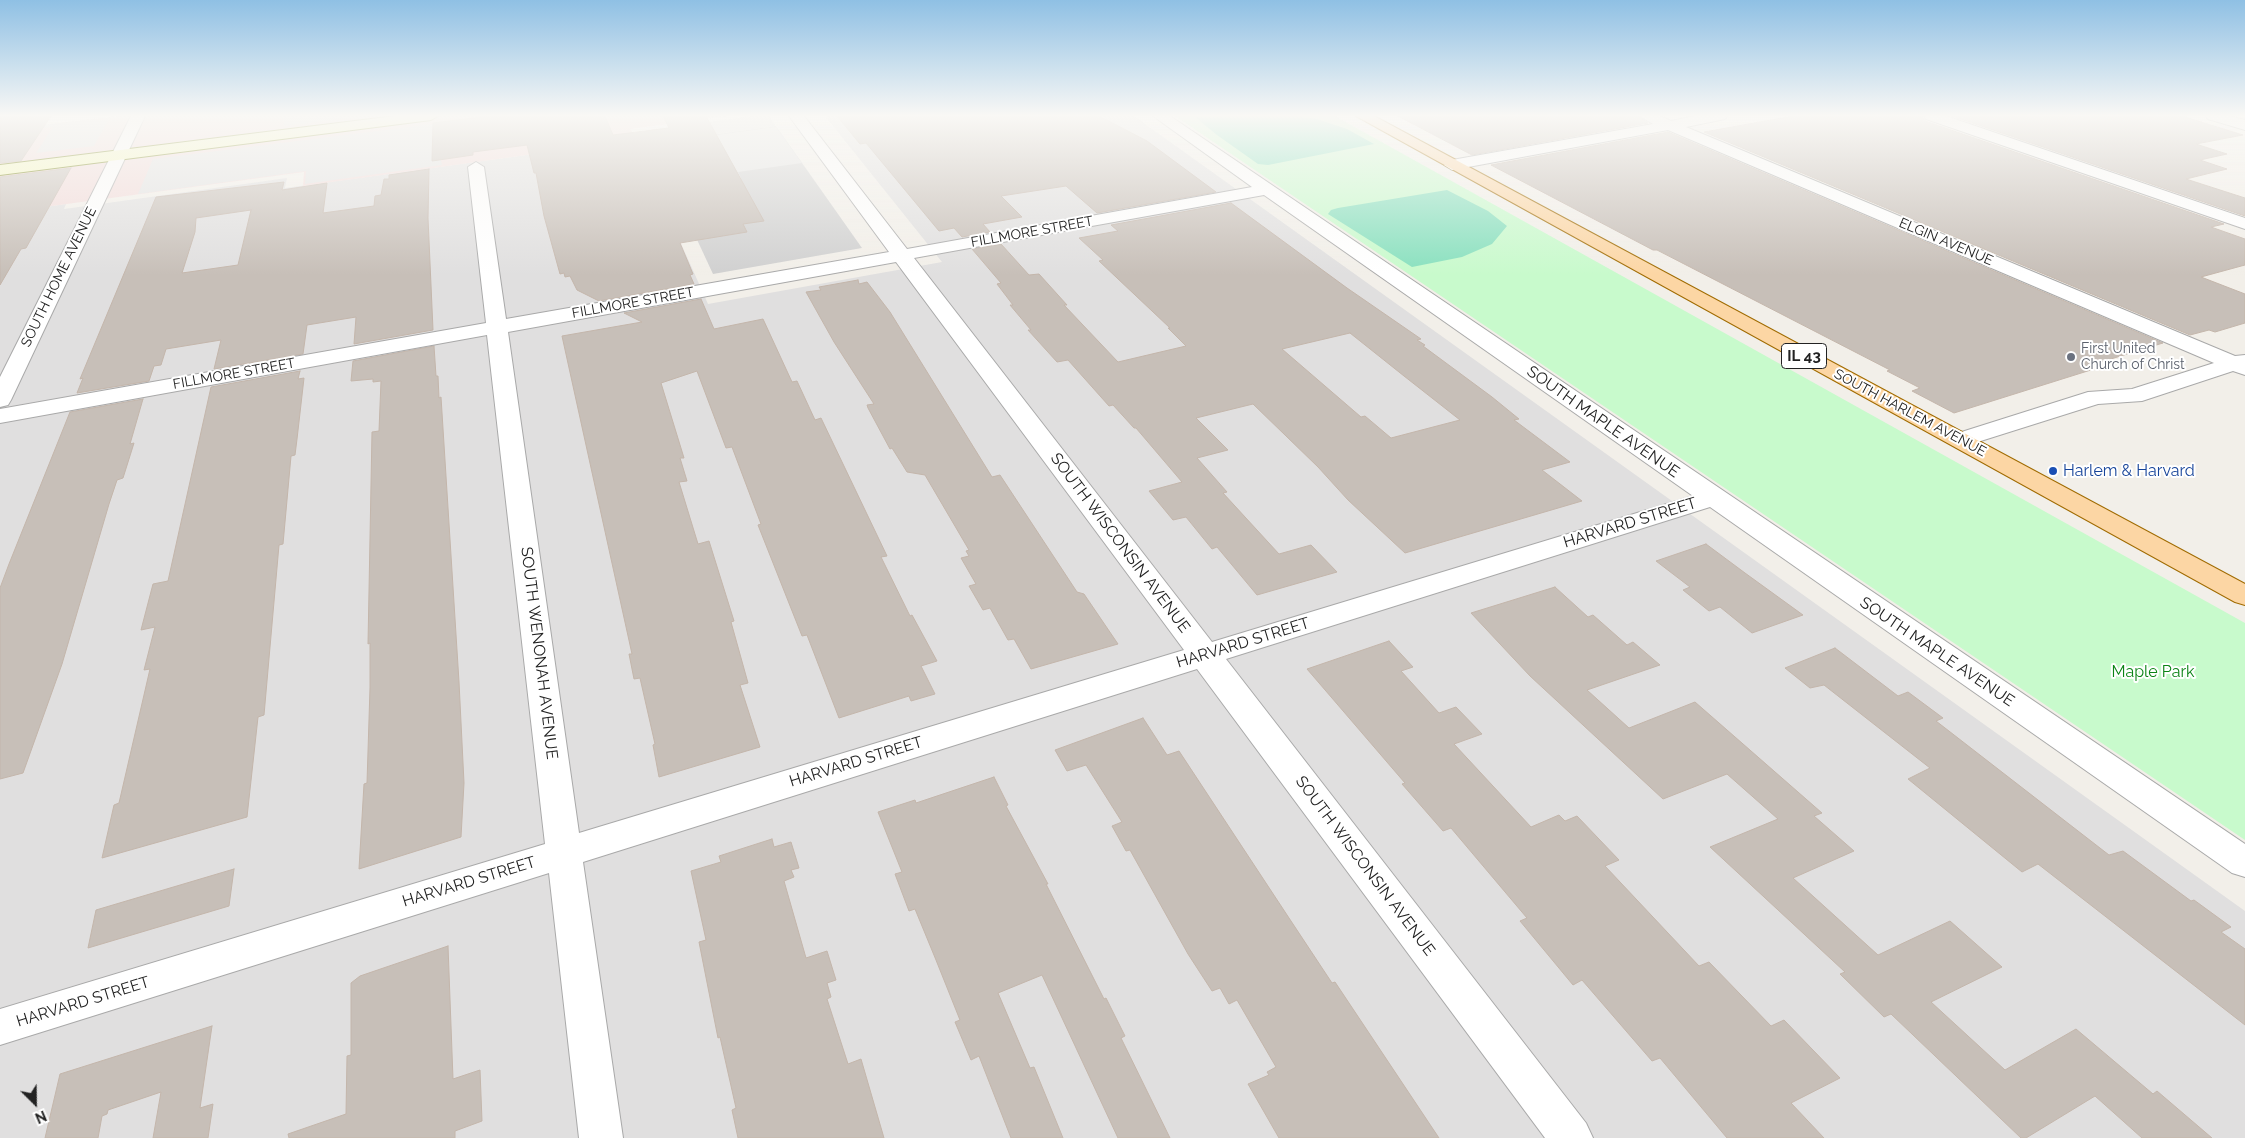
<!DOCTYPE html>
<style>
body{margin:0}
#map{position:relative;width:2245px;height:1138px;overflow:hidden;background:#f2efe9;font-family:Raleway,sans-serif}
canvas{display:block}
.north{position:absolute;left:10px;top:1078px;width:50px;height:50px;-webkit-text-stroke:4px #fff;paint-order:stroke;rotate:157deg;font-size:14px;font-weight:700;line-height:20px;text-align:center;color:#222}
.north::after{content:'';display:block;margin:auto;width:18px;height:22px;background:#222;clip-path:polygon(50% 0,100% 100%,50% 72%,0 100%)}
</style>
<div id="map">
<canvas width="2245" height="1138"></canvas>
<div class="north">N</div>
</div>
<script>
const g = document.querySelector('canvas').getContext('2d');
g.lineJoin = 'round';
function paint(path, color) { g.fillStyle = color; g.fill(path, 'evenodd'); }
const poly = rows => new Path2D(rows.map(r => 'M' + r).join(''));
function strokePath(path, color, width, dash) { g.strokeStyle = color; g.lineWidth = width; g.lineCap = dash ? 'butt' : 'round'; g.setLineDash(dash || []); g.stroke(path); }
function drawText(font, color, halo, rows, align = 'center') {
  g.font = font + ' Raleway,sans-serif'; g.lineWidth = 4; g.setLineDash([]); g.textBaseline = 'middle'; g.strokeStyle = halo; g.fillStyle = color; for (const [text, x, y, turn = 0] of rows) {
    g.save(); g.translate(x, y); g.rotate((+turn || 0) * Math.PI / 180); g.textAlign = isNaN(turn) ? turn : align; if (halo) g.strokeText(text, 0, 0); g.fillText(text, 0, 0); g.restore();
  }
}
paint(poly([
 [752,116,769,116,776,126,652,143,647,130],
 [825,116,1134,116,2245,911,2245,1138,0,1138,0,213,66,204,64,209,287,178,285,188,635,140,708,304,942,262]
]), '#e0dfdf');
paint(poly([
 [119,116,726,116,631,129,635,140,303,186,304,172,0,213,0,130]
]), '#f2dad9');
paint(poly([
 [776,126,862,248,713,274,652,143]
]), '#d0d0d0');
paint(poly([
 [1175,116,1335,116,2245,623,2245,840]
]), '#c8facc');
paint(poly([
 [1298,116,1317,119,1347,129,1374,144,1268,165,1258,164,1217,135,1195,117],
 [1447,190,1488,211,1507,226,1492,244,1462,257,1412,267,1328,214,1331,210,1338,208]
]), '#88e0be');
paint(poly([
 [285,116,364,116,284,126],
 [94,119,94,121,109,119,94,146,36,153,53,127,5,133,0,130],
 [433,124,442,165,305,184,306,171,138,194,153,159],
 [776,127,802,163,738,172,741,178,712,182,657,143]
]), '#e2e2e2');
const building = poly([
 [0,116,51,116,21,161,0,163,0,116],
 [489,116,605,116,613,135,669,128,663,116,706,116,764,221,743,224,747,232,680,243,693,274,690,275,694,284,599,301,577,290,570,276,565,277,564,273,560,274,544,216,536,173,534,173,527,145,473,152,473,155,432,161,433,123,489,116],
 [837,116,1099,116,1147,141,1216,192,1097,213,1066,186,1001,196,1022,217,983,224,990,232,962,237,954,228,939,231,866,143,860,144,837,116],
 [1398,116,1638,116,1648,123,1472,155,1398,116],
 [1793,116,1922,116,1925,121,2224,224,2211,227,2245,239,2245,265,2201,277,2245,294,2245,323,2215,332,2209,330,2190,335,1704,132,1793,116],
 [1952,116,2182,116,2243,135,2196,144,2227,154,2200,160,2227,169,2186,179,2245,198,2245,216,1952,116],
 [1668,132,2163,343,2088,366,2094,369,1954,413,1912,391,1920,388,1887,371,1890,370,1657,250,1653,250,1491,165,1668,132],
 [71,168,26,248,21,249,0,285,0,177,71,168],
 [429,169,428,218,433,330,354,344,356,317,307,325,303,354,214,369,221,340,166,349,161,365,154,366,149,381,77,393,83,378,80,379,156,197,284,182,282,190,327,183,323,213,374,206,375,196,381,195,384,179,389,179,389,175,429,169],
 [251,210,238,265,182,273,195,232,196,218,251,210],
 [1231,203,1347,288,1421,339,1417,340,1425,345,1423,346,1492,397,1519,419,1514,420,1570,462,1542,470,1582,501,1405,553,1348,500,1318,467,1253,404,1196,418,1228,450,1197,458,1227,492,1223,493,1279,554,1311,545,1337,572,1257,595,1217,547,1212,549,1186,517,1173,520,1149,491,1182,482,1136,428,1134,428,1113,405,1109,406,1068,360,1057,362,1028,330,1031,330,1010,305,1013,305,997,284,1001,283,972,249,1001,244,1029,275,1039,274,1067,305,1064,305,1118,362,1186,346,1168,328,1170,328,1099,261,1103,260,1079,238,1118,231,1111,225,1231,203],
 [1350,333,1404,376,1460,420,1391,438,1365,416,1361,417,1282,349,1350,333],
 [858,280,859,284,867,282,890,312,992,477,1000,475,1077,592,1084,594,1118,644,1031,669,1014,639,1008,640,990,608,983,610,969,586,976,584,961,558,969,556,966,551,969,550,925,475,907,472,892,448,890,449,868,408,867,405,874,404,834,342,806,292,821,290,819,287,858,280],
 [701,299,714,329,763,319,792,382,797,381,815,420,821,418,887,556,881,557,910,616,912,615,937,661,921,666,935,694,911,701,909,696,839,718,807,635,802,636,758,525,761,524,732,447,726,448,697,371,661,383,684,458,680,458,687,481,679,482,698,544,709,541,734,621,731,622,748,683,740,685,760,747,659,777,653,745,655,744,640,678,634,679,629,654,632,654,562,336,642,322,624,313,701,299],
 [434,346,436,376,438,376,439,398,441,397,459,682,464,783,461,837,359,869,364,784,367,783,370,688,370,643,368,644,372,432,379,431,381,381,373,382,373,379,351,381,353,361,434,346],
 [300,371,298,379,304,378,297,439,295,455,291,456,283,544,279,545,264,715,258,717,247,817,102,858,114,805,119,803,150,669,144,670,155,627,141,630,153,584,168,581,211,387,300,371],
 [143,399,130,444,134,443,123,478,117,480,109,504,62,664,23,773,0,779,0,588,9,564,70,412,143,399],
 [1706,544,1745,573,1803,615,1752,633,1720,607,1709,611,1683,590,1690,587,1656,561,1706,544],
 [1555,587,1588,617,1593,615,1627,645,1633,642,1660,665,1587,690,1629,728,1695,702,1822,813,1814,816,1854,851,1793,878,1878,955,1950,921,2002,967,1931,1002,2005,1070,2076,1029,2153,1094,2157,1091,2212,1138,2142,1138,2095,1096,2026,1138,2021,1138,1891,1014,1884,1017,1840,974,1845,972,1710,847,1778,819,1727,774,1663,799,1530,676,1471,613,1555,587],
 [1389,641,1413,667,1401,671,1439,713,1456,707,1482,734,1454,744,1531,827,1559,815,1565,821,1577,816,1619,860,1605,866,1699,966,1709,962,1771,1026,1784,1020,1840,1078,1791,1103,1824,1138,1727,1138,1660,1058,1652,1061,1582,980,1573,985,1520,921,1527,918,1451,828,1443,831,1402,784,1405,783,1307,669,1389,641],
 [1835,648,1898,696,1908,692,1943,718,1936,721,2109,855,2123,851,2191,901,2194,900,2231,927,2221,932,2245,949,2245,1025,2038,864,2022,872,1908,779,1930,768,1824,685,1810,688,1785,668,1835,648],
 [1143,718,1167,755,1179,751,1289,918,1332,983,1335,982,1439,1138,1279,1138,1248,1084,1269,1075,1267,1072,1276,1067,1237,1000,1229,1004,1220,988,1212,991,1188,954,1130,850,1126,851,1112,826,1122,822,1086,765,1067,771,1055,750,1143,718],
 [994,777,1008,805,1006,806,1048,884,1046,884,1104,999,1106,998,1125,1036,1121,1038,1170,1138,1118,1138,1042,975,998,993,1030,1068,1034,1067,1063,1138,1011,1138,979,1056,971,1060,955,1022,960,1020,936,960,915,909,909,911,895,874,902,872,878,812,915,800,916,803,994,777],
 [772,839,774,847,791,842,799,868,791,870,794,877,784,881,806,958,827,951,836,980,827,983,831,997,827,999,848,1064,861,1059,884,1138,738,1138,732,1110,736,1108,720,1037,718,1038,699,942,706,940,691,871,721,862,719,856,772,839],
 [234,869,229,906,88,948,96,910,234,869],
 [448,946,453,1079,480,1070,482,1121,455,1131,455,1138,289,1138,288,1134,346,1114,347,1056,351,1055,351,983,360,976,448,946],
 [212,1026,200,1108,213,1104,208,1138,153,1138,161,1092,108,1110,107,1114,102,1116,98,1138,45,1138,60,1074,212,1026]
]);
paint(building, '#c7bfb8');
strokePath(building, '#c4b6ab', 1);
const minor = poly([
 [131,116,145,116,11,400,8,405,0,407,0,377,131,116],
 [789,116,804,116,907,249,1252,187,1153,116,1170,116,2245,844,2245,877,2232,873,1710,507,1226,659,1586,1123,1593,1138,1545,1138,1197,669,583,862,623,1138,579,1138,549,873,0,1045,0,1009,545,844,487,335,0,423,0,409,486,323,468,167,476,162,484,167,506,319,889,252,789,116],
 [1264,195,1693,496,1212,642,914,258,1264,195],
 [896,262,1184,650,579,833,508,332,896,262],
 [1640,116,1660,116,1671,121,1695,116,1727,116,1725,119,1686,127,2235,356,2245,355,2245,375,2233,371,2142,401,2098,404,1968,445,1960,447,1952,445,1948,440,1952,435,2088,392,2132,389,2214,363,1668,130,1452,170,1444,165,1452,160,1653,124,1640,116],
 [1924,116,1946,116,2245,218,2245,229,1926,119,1924,116]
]);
const tertiary = poly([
 [2206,116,2230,116,2245,120,2245,130,2208,119,2206,116]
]);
const secondary = poly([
 [395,116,438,116,431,120,0,175,0,165,395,116]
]);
const primary = poly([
 [1356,116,1374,116,2245,584,2245,605,2235,602,1356,116]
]);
strokePath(minor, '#a9a9a9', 2);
strokePath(tertiary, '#a9a9a9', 2);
strokePath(secondary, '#707d05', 2);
strokePath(primary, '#a06b00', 2);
paint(minor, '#fff');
paint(tertiary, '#fff');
paint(secondary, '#f7fabf');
paint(primary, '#fcd6a4');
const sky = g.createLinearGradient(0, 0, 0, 275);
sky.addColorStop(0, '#8fc0e4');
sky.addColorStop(0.42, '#f9f8f5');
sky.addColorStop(1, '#f9f8f500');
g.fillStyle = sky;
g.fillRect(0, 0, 2245, 275);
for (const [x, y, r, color] of [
 [2071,357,5,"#6b7280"],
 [2053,471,5,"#1a4fb4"]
]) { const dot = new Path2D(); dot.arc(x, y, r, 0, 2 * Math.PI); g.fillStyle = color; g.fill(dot); strokePath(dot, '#fff', 2); }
drawText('14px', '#222', '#fff', [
 ["FILLMORE STREET",1032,232,-10],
 ["ELGIN AVENUE",1946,242,23],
 ["SOUTH HOME AVENUE",59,277,-64],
 ["FILLMORE STREET",633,303,-10],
 ["FILLMORE STREET",234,374,-10],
 ["SOUTH HARLEM AVENUE",1910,413,28]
]);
drawText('14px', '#5b616d', '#fff', [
 ["First United",2081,349],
 ["Church of Christ",2081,365]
], 'left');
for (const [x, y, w] of [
 [1804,356,45]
]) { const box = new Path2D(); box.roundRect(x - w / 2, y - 12.5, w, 25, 4); g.fillStyle = '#fff'; g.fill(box); strokePath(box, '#222', 1); }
drawText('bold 15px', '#222', null, [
 ["IL 43",1804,356]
]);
drawText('16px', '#222', '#fff', [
 ["SOUTH MAPLE AVENUE",1603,422,35],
 ["HARVARD STREET",1630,523,-17],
 ["SOUTH WISCONSIN AVENUE",1120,543,53],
 ["HARVARD STREET",1243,643,-17],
 ["SOUTH MAPLE AVENUE",1937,652,34],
 ["SOUTH WENONAH AVENUE",539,653,83],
 ["HARVARD STREET",856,762,-17],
 ["SOUTH WISCONSIN AVENUE",1365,866,53],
 ["HARVARD STREET",469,882,-17],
 ["HARVARD STREET",83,1002,-17]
]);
drawText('16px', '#164399', '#fff', [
 ["Harlem & Harvard",2063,471]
], 'left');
drawText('16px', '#0c8416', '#fff', [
 ["Maple Park",2153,672]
]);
</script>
